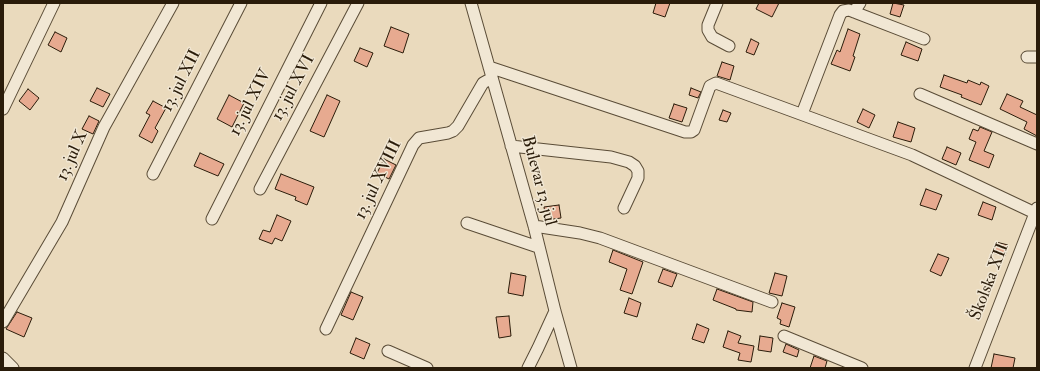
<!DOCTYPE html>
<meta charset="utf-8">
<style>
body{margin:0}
#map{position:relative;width:1040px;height:371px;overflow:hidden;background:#eadabd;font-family:"IM FELL Double Pica",serif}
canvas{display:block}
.frame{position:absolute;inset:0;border:4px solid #2a1c0a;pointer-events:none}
</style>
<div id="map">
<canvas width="1040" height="371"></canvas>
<div class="frame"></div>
</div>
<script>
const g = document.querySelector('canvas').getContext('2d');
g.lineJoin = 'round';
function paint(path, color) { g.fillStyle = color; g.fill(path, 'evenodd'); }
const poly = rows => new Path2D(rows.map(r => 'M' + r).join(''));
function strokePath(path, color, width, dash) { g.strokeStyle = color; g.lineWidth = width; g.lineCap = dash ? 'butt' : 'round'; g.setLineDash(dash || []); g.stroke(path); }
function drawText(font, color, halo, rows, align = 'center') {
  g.font = font + ' "IM FELL Double Pica",serif'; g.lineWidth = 3; g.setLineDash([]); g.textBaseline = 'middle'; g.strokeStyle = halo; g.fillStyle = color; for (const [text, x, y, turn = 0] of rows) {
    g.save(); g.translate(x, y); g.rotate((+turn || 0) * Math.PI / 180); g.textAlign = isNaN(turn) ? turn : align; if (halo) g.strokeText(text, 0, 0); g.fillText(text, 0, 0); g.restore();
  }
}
const building = poly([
 [656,3,670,3,665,17,653,13,656,3],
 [759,3,779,3,772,17,756,9,759,3],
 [893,3,904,5,900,17,890,14,893,3],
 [391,27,409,34,403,53,384,46,391,27],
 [848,29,860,34,853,56,855,57,850,71,831,64,837,50,840,52,848,29],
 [55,32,67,38,61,52,48,45,55,32],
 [751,39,759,43,754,55,746,52,751,39],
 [906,42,922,49,918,61,901,55,906,42],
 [360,48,373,53,367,67,354,61,360,48],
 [722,62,734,66,730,80,717,76,722,62],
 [944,75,967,83,968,80,980,85,981,82,989,86,981,105,961,97,962,95,940,87,944,75],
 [97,88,110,94,103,107,90,101,97,88],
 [691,88,701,92,698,98,689,95,691,88],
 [28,89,39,98,30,110,19,101,28,89],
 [1007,94,1023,101,1020,107,1037,115,1037,136,1024,129,1027,122,1000,109,1007,94],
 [229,95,244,103,232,127,217,119,229,95],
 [327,95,340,101,324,137,310,131,327,95],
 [153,101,166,108,155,128,158,131,152,143,139,136,150,115,146,113,153,101],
 [674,104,687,108,682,122,669,118,674,104],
 [863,109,875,115,869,128,857,122,863,109],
 [723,110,731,113,727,122,719,120,723,110],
 [89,116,99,121,93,134,82,129,89,116],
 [898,122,915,128,911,142,893,137,898,122],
 [980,127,992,132,984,151,994,155,989,168,969,160,976,142,969,139,973,129,978,131,980,127],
 [947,147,961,153,956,165,942,159,947,147],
 [200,153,224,164,218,176,194,166,200,153],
 [384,159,396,165,389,179,377,173,384,159],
 [281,174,314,187,307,205,295,200,296,197,275,189,281,174],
 [926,189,942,195,936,210,920,205,926,189],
 [983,202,996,207,992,220,978,215,983,202],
 [559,205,561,218,546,220,544,207,559,205],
 [277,215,291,221,282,241,275,238,272,244,259,239,263,230,270,232,277,215],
 [996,242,1008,245,1005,256,993,253,996,242],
 [613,250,643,262,632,294,620,290,627,269,609,262,613,250],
 [938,254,949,258,941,276,930,271,938,254],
 [663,269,677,274,672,287,658,282,663,269],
 [511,273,526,276,523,296,508,293,511,273],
 [775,273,787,276,782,296,769,293,775,273],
 [717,289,753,302,752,312,736,310,736,309,713,300,717,289],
 [351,292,363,297,353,320,341,315,351,292],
 [629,298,641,303,637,317,624,313,629,298],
 [782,303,795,307,789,327,780,324,781,320,777,318,782,303],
 [17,312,32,318,24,337,6,329,17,312],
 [509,316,511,336,499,338,496,317,509,316],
 [697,324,709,329,704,343,692,339,697,324],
 [728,331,741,336,738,343,754,346,751,362,738,360,740,353,723,347,728,331],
 [760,336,773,338,771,352,758,350,760,336],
 [356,338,370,344,364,359,350,353,356,338],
 [786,344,799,350,797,357,783,352,786,344],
 [994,354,1015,358,1013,368,991,368,994,354],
 [814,356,827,361,825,368,810,368,814,356]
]);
paint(building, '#e7aa90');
strokePath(building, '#2a1c0a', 1);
const minor = poly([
 [471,3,534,226,555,311,571,368],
 [717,3,708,25,708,30,712,37,729,46],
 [854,12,860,3],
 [1027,57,1037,57],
 [489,67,685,132,691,132,694,130,710,86,716,83,912,155,1035,213],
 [920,94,1037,144],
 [3,109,54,3],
 [802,114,840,15,843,11,849,10,854,12,924,39],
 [511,146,611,157,629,162,635,166,638,171,638,178,624,208],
 [153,174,241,3],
 [260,189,358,3],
 [212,219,321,3],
 [467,223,538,247],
 [534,226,580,233,600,238,772,302],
 [3,322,62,222,104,127,173,3],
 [326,329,413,145,419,138,448,133,453,131,458,126,483,83,492,78],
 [784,336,862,368],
 [388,351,427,368],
 [3,358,13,368],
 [528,368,538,348,555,311],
 [975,368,1037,208]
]);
strokePath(minor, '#5a4c37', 13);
strokePath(minor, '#f1e7d4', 11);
drawText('17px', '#2a1c0a', '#f1e7d4', [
 ["13. jul XII",182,81,-63],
 ["13. jul XVI",294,88,-62],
 ["13. jul XIV",251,103,-63],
 ["13. jul X",73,156,-66],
 ["13. jul XVIII",379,180,-64],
 ["Bulevar 13. jul",538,181,75],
 ["Školska XII",990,282,-69]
]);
</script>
